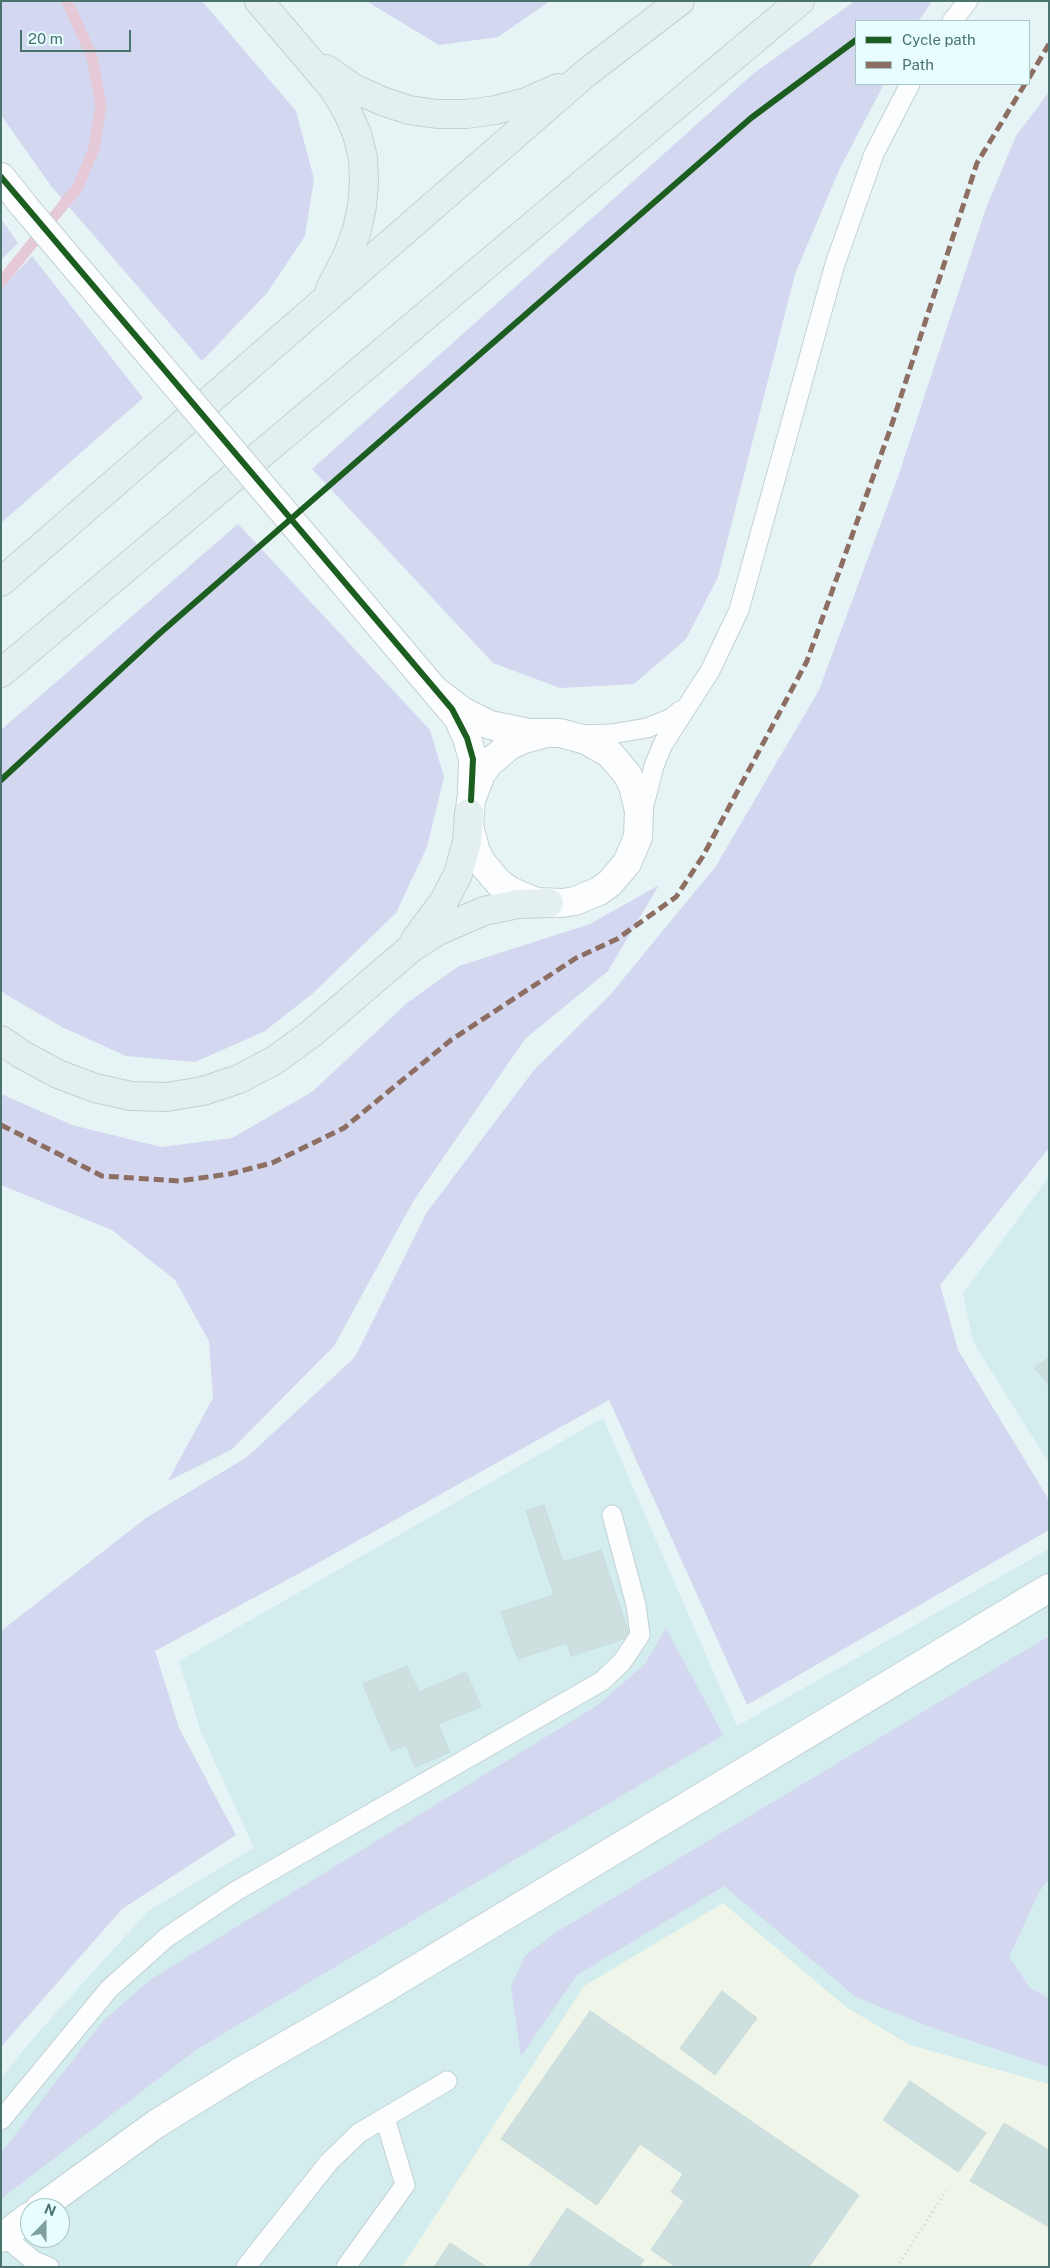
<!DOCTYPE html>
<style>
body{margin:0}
#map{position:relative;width:1050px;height:2268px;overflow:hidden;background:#e7f4f6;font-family:"Public Sans",sans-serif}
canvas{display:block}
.frame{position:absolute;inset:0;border:2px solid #49736c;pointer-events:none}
.legend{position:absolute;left:855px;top:20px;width:175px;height:65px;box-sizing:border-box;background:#e7fdff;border:1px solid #a8c6c4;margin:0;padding:6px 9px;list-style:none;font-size:15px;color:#49736c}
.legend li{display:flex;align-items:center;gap:10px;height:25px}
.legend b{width:25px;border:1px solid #a8c6c4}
.north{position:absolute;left:20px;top:2198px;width:50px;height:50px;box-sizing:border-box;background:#e7fdff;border:1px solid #a8c6c4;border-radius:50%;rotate:22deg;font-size:14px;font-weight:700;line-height:20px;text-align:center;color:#49736c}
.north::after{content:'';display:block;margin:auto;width:18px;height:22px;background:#80a09c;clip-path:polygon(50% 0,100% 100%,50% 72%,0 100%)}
.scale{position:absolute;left:20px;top:30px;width:111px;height:22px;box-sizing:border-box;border:2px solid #49736c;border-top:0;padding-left:6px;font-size:15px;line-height:18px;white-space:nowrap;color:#49736c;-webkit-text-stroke:4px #e7fdff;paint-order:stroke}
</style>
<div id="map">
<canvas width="1050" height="2268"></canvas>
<div class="frame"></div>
<ul class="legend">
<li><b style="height:6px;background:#1b5e20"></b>Cycle path</li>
<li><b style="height:6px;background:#8d6e63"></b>Path</li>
</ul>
<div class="north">N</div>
<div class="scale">20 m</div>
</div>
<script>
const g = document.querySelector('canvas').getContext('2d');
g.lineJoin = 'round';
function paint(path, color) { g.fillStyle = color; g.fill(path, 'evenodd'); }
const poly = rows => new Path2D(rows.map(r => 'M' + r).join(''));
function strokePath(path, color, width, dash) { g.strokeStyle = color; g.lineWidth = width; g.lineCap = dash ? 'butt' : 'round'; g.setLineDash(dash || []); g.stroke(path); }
paint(poly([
 [1049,1177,1049,1463,973,1342,963,1293],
 [603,1418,737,1726,1049,1549,1049,2267,1,2267,1,2078,36,2035,148,1911,254,1848,201,1732,179,1661],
 [30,2208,60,2208,60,2238,30,2238]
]), '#d3ecee');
paint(poly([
 [723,1903,846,2007,910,2045,1049,2084,1049,2267,402,2267,584,1986]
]), '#eff6e9');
paint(poly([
 [1,1,202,1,296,111,314,179,305,236,267,293,202,361,51,186,1,115],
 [366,1,550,1,498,37,439,45],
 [855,1,932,1,919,21,856,21,856,84,884,84,840,168,795,274,718,577,686,639,634,684,560,688,493,663,312,469,754,73],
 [1049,92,1049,1148,940,1285,958,1350,1049,1500,1049,1530,747,1705,609,1400,309,1568,155,1651,179,1728,236,1835,122,1909,1,2047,1,1631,146,1518,247,1457,355,1357,427,1212,534,1070,610,995,716,866,819,690,898,477,986,208,1016,136],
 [1,219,18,243,1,260],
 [32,256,143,398,1,523,1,289],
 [238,524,430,730,444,777,427,847,396,913,312,994,265,1031,195,1062,126,1056,64,1028,5,994,1,990,1,730],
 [659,885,608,971,525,1039,414,1200,334,1346,231,1450,168,1481,213,1398,209,1341,175,1280,112,1230,1,1185,1,1094,72,1125,161,1147,232,1138,312,1092,407,1003,459,966,590,924],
 [666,1628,723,1735,196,2050,1,2199,1,2153,103,2021,150,1980,598,1705,645,1664],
 [1049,1636,1049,1879,1039,1892,1009,1957,1030,1988,1049,1998,1049,2067,928,2026,856,1997,724,1886,577,1975,521,2056,511,1986,525,1956,555,1933]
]), '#d3d7ef');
strokePath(poly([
 [1,282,78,187,94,148,101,105,92,57,67,1]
]), '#e6c9d6', 11);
const building = poly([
 [1049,1357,1049,1386,1035,1368,1049,1357],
 [544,1505,563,1562,601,1550,630,1637,571,1656,567,1643,518,1659,501,1612,554,1595,526,1511,544,1505],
 [407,1666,419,1692,466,1672,481,1707,438,1724,450,1752,415,1767,406,1745,391,1751,363,1684,407,1666],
 [722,1991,757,2018,715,2075,680,2048,722,1991],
 [590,2011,859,2195,809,2267,676,2267,651,2250,684,2201,671,2192,683,2174,640,2144,597,2205,501,2139,590,2011],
 [910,2081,986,2133,958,2172,883,2120,910,2081],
 [1004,2123,1049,2150,1049,2227,970,2181,1004,2123],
 [567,2208,644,2260,639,2267,528,2267,567,2208],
 [450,2243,487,2267,434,2267,450,2243]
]);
paint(building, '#cddfde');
strokePath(building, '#cadddd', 1);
const service = poly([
 [952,21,968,1],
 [578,735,611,734,647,728,672,718,680,711],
 [642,813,654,766,663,744,710,671,739,610,835,264,874,154,910,84],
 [1,2120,109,1989,166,1938,236,1891,602,1681,622,1662,640,1635,636,1605,612,1515],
 [4,2236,34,2261,49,2267],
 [246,2267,329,2162,359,2133,447,2081],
 [346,2267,405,2185,385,2118]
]);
const tertiary = poly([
 [1,177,24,206],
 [327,563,458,718,467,738,473,759,472,791],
 [437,692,462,711,490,725,529,733,560,733,586,740,610,754,627,774,633,786,639,811,638,837,627,863,610,883,599,891,575,901,562,903,536,902,510,891,499,883,482,863,476,852,469,826,471,800,481,774,489,763,509,746,521,740,546,733]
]);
const secondary = poly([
 [40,2208,156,2124,240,2072,362,2002,1049,1588],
 [1,2238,30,2216]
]);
const trunk = poly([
 [259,1,333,88,347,111,357,134,363,158,364,182,362,206,357,230,348,254,330,289],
 [326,69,355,89,382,101,409,110,437,114,466,114,496,110,526,102,558,88],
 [1,582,586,73,680,1],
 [1,673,800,1],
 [415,940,444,901,458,874,467,842,469,813],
 [1,1040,21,1054,58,1074,95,1088,131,1096,167,1097,203,1091,239,1079,275,1060,312,1033,410,949,438,931,484,911,518,904,549,903]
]);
strokePath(service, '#c4d1d2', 21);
strokePath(tertiary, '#c4d1d2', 30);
strokePath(secondary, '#c3d2d2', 30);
strokePath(trunk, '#c1d2d0', 30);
strokePath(poly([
 [897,2267,946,2191]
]), '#c6d5d3', 3, [1, 4]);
strokePath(service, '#fbfdfe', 19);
strokePath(tertiary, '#fbfdfe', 28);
strokePath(secondary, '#fbfdfe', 28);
strokePath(trunk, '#e4f0f0', 28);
const tertiaryBridge = poly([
 [24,206,327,563]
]);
strokePath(tertiaryBridge, '#c4d1d2', 30, []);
strokePath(tertiaryBridge, '#fbfdfe', 28);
strokePath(poly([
 [1029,78,1049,44],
 [1,1125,102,1176,179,1181,229,1174,272,1163,344,1128,451,1040,576,958,617,939,676,897,703,856,807,661,891,427,977,163,1025,84]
]), '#8d6e63', 5, [10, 5]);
strokePath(poly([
 [1,177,452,709,467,738,473,759,471,800],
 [1,780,160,633,751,118,856,40]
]), '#1b5e20', 6);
</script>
